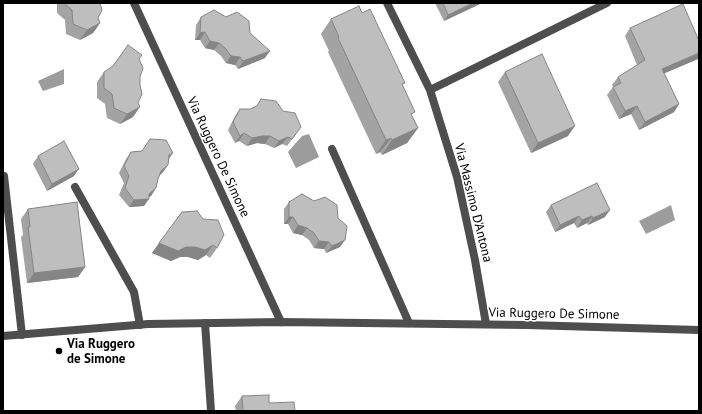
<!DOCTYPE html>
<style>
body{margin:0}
#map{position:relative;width:702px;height:414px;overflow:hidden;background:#fff;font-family:"PT Sans",sans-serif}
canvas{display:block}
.frame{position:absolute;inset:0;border:4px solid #000;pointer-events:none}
</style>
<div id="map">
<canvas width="702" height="414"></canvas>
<div class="frame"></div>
</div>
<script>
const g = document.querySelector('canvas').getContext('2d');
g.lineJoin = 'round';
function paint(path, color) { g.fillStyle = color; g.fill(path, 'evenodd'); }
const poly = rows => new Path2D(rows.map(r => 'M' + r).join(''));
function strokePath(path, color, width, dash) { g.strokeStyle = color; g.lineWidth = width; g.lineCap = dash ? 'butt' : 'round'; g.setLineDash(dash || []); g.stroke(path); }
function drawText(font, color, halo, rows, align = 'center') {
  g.font = font + ' "PT Sans",sans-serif'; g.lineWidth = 3; g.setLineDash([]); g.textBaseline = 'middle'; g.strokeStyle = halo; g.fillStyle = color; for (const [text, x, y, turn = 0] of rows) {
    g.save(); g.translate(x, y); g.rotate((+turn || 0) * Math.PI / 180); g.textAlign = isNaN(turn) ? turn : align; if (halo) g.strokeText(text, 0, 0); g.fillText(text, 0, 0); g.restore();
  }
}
paint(poly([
 [64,69,64,84,43,91,38,81],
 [309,134,319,157,296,168,288,152,302,136],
 [671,205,675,220,646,234,639,221]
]), '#9c9c9c');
strokePath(poly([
 [134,3,281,322],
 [332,149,409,323],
 [4,176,22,335],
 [75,187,134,292,140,325]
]), '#4e4e4e', 8);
strokePath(poly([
 [387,3,430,90,457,177,475,260,486,324],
 [430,90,607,3],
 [205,323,211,411]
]), '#4e4e4e', 8);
strokePath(poly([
 [3,336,148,324,281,322,527,325,699,330]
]), '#4e4e4e', 8);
paint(poly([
 [57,3,100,3,98,18,100,23,93,33,80,40,66,34,65,20,57,13],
 [435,3,482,3,444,21],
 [362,13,403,86,412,116,418,128,407,143,382,155,380,152,376,154,328,52,329,51,321,34,331,19],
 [201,17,250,33,265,58,238,69,235,65,226,63,221,56,214,50,205,48,200,40,195,40,196,25],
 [630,28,698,59,664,73,679,104,674,112,639,130,631,114,619,119,607,95,613,87,612,85,618,77,637,65,625,36],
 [139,59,140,77,138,103,133,117,120,124,107,118,105,104,97,98,97,82,104,72],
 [505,72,568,136,531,153,498,82],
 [240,109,296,134,287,146,282,144,274,148,265,144,257,143,247,146,239,141,235,143,228,130,235,116],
 [131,152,169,159,168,165,163,172,159,176,158,179,156,188,151,196,149,197,144,206,129,207,119,195,124,183,119,173,126,159],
 [38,156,74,176,47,191,33,164],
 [289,202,340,247,326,253,324,249,314,248,309,240,302,235,293,233,288,224,284,224,284,209],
 [551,205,605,217,588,225,587,223,577,228,574,223,555,232,546,212],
 [28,209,85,267,78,277,27,283,21,237,23,235,21,219],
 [182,212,217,248,210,258,206,255,198,260,188,257,180,257,171,261,152,253],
 [242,396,269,403,295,411,236,411,235,406]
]), '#a3a3a3');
paint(poly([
 [473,3,482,3,444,21,448,15],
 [100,23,93,33,80,40,87,30],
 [205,32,200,40,195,40,200,33],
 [210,41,219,43,214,50,205,48],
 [270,51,265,58,238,69,243,61],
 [699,53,699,58,698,59,656,77,662,69],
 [231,56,240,57,235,65,226,63],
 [679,104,674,112,639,130,645,122],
 [637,106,631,114,619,119,625,111],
 [140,107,133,117,120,124,127,114],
 [575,126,568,136,531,153,538,143],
 [418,128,407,143,382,155,392,140],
 [244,133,239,141,235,143,240,136],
 [262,136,270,136,265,144,257,143,247,146,252,138],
 [288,137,282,144,274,148,279,141],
 [391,138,380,152,376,154,386,140],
 [173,153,168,160,169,155],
 [168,165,163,172,156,179,161,171],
 [79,169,74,176,47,191,52,184],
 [156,188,151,196,146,199,149,199,144,206,129,207,134,200,149,194],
 [610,210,605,217,588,225,593,218],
 [579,216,574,223,555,232,560,225],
 [592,216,587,223,577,228,582,220],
 [289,217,293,217,288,224,284,224],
 [298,225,307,228,302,235,293,233],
 [345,240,340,247,326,253,332,246],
 [319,241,329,242,324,249,314,248],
 [159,243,186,247,213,245,206,255,198,260,188,257,180,257,171,261,152,253],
 [85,267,78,277,27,283,34,273]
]), '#858585');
const building = poly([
 [64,3,100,3,102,10,98,18,100,23,87,30,73,24,72,10,64,3],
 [443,3,473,3,448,15,443,3],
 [683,4,699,41,699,53,662,69,679,104,645,122,637,106,625,111,613,87,621,83,618,77,645,60,630,28,683,4],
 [359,6,362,13,370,9,405,83,402,84,415,112,411,114,418,128,392,140,391,138,386,140,338,38,339,37,331,19,359,6],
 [214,10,226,17,237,12,249,21,250,33,270,51,243,61,240,57,231,56,226,49,219,43,210,41,205,32,200,33,201,17,214,10],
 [128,45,142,55,139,59,143,68,140,77,140,85,142,94,138,103,140,107,127,114,114,108,112,94,104,88,104,72,113,66,128,45],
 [542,54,575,126,538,143,505,72,542,54],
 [261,99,276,101,283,111,295,113,301,127,292,139,288,137,279,141,270,136,262,136,252,138,244,133,240,136,233,122,240,109,250,109,257,106,261,99],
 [150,139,166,140,173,153,169,155,168,165,161,171,158,179,156,188,149,194,149,199,134,200,125,188,129,176,124,166,131,152,142,151,150,139],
 [64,141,79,169,52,184,38,156,64,141],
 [597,183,610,210,593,218,592,216,582,220,579,216,560,225,551,205,597,183],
 [302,194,314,201,325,197,337,205,338,218,347,226,345,240,332,246,329,242,319,241,314,233,307,228,298,225,293,217,289,217,289,202,302,194],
 [77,202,85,267,34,273,28,227,30,227,28,209,77,202],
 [197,211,203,219,218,220,224,235,217,248,213,245,205,250,195,247,186,247,178,251,159,243,182,212,197,211],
 [269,395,269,403,294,402,295,411,243,411,242,396,269,395]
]);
paint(building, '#bebebe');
strokePath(building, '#858585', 1);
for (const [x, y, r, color] of [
 [59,351,4,"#000"]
]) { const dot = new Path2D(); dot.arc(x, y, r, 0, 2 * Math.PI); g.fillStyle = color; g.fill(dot); strokePath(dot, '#fff', 1.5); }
drawText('13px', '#000', '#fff', [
 ["Via Ruggero De Simone",218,157,65],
 ["Via Massimo D'Antona",473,203,76],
 ["Via Ruggero De Simone",554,314,1]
]);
drawText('bold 13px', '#000', '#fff', [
 ["Via Ruggero",67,344],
 ["de Simone",67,359]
], 'left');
</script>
